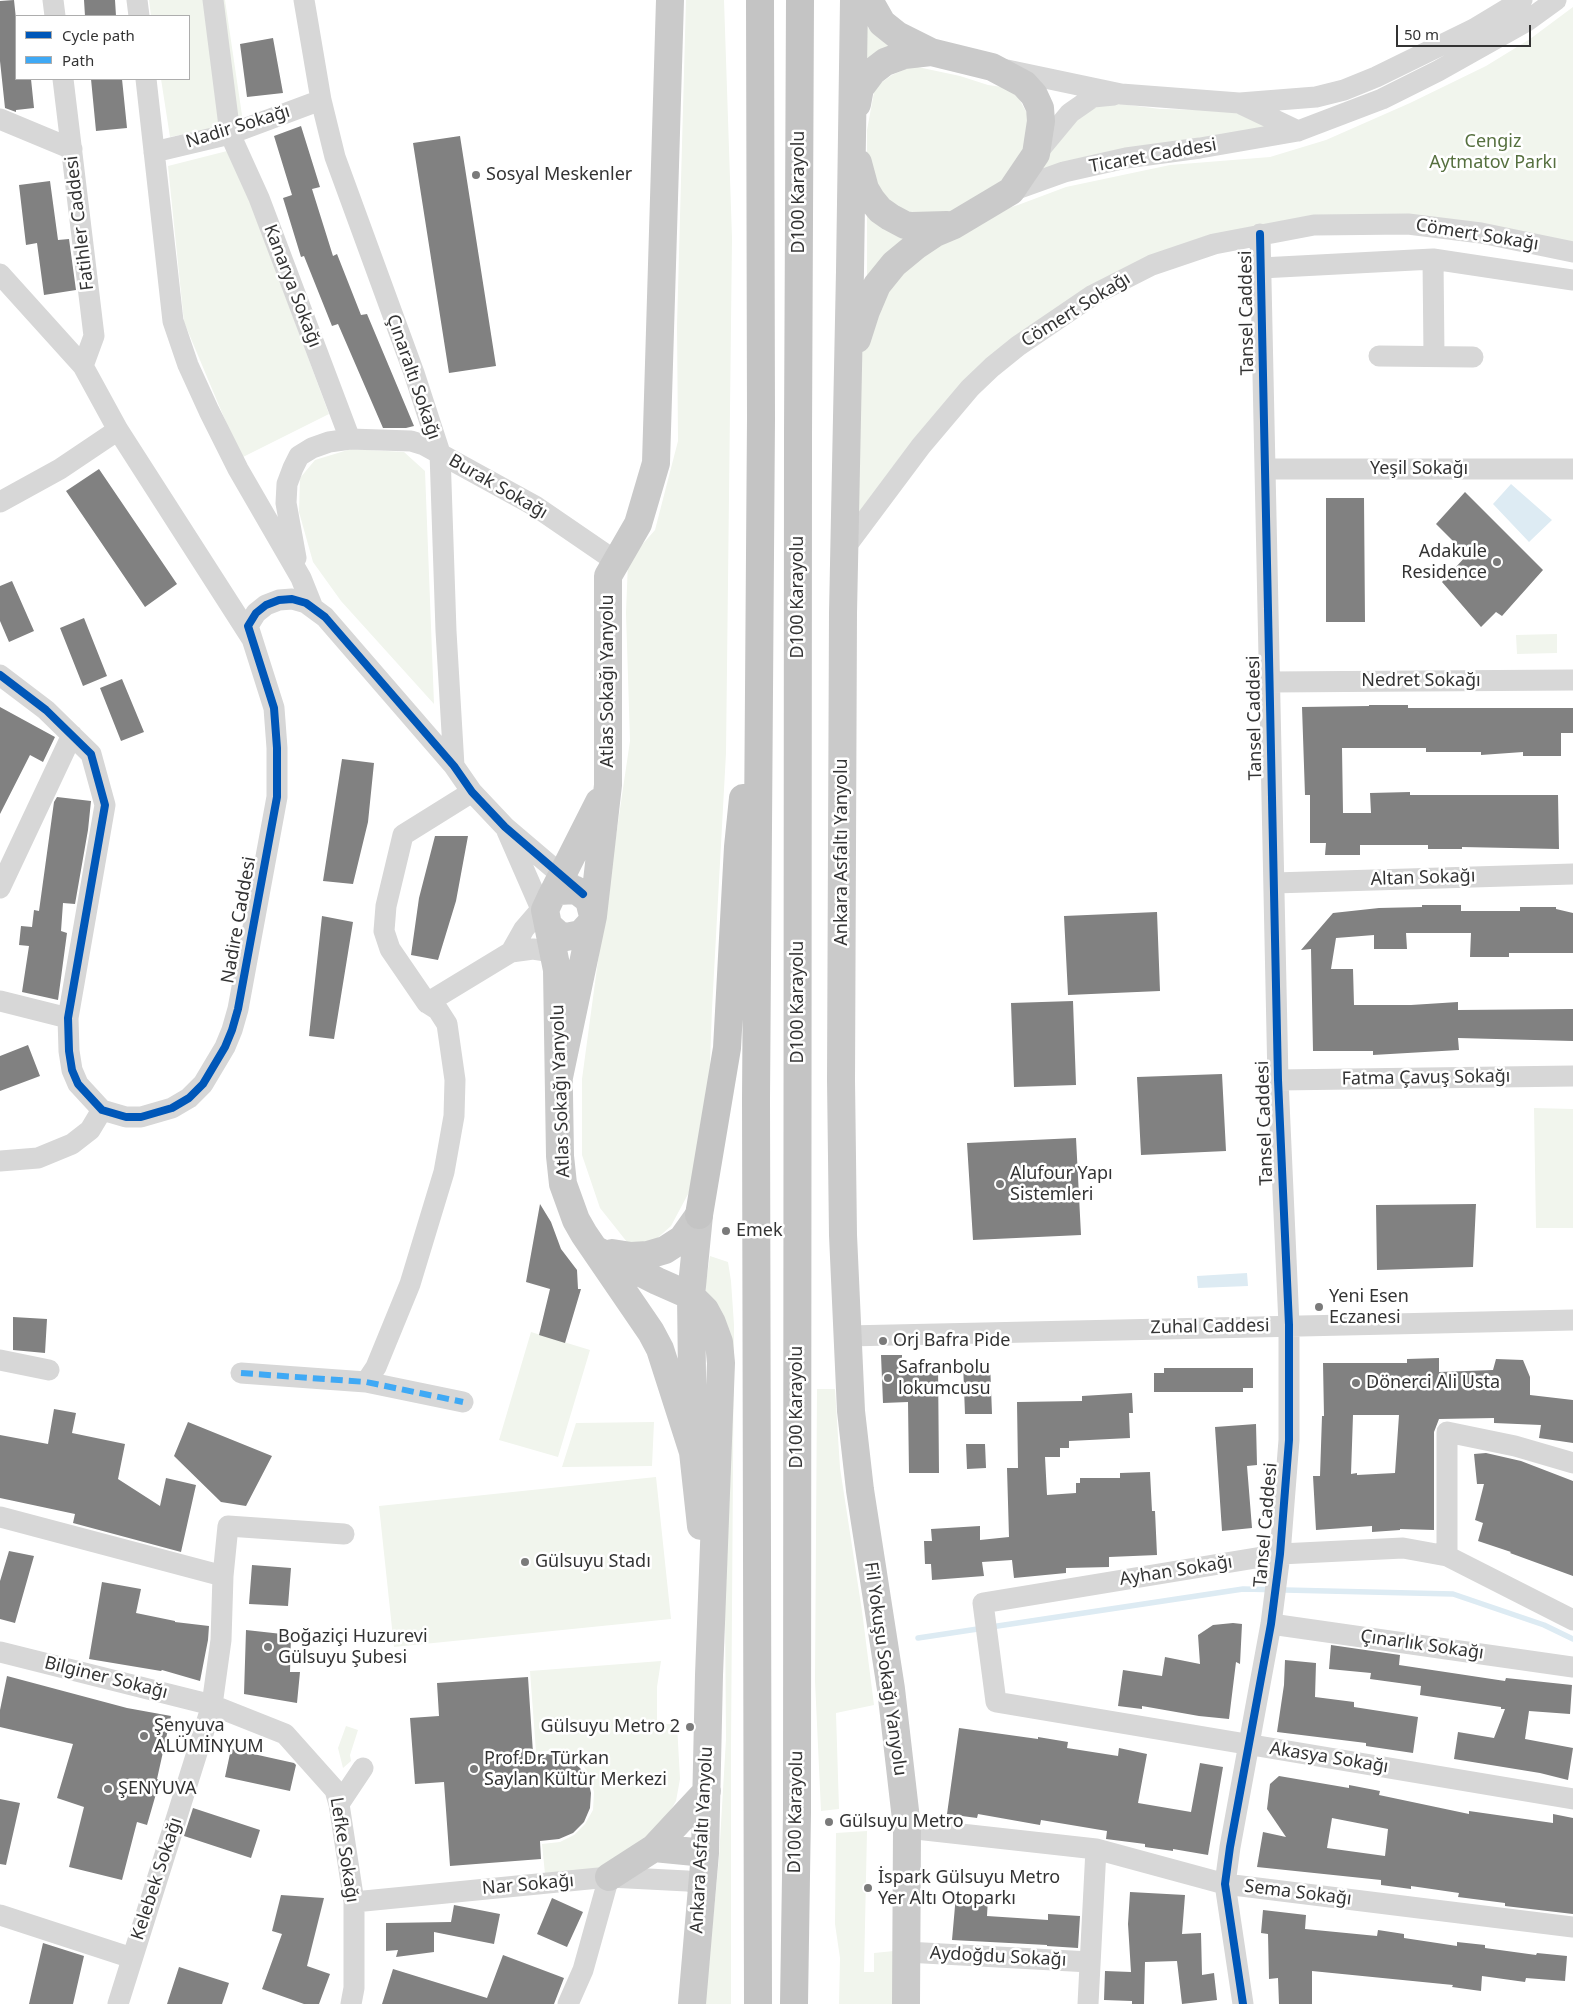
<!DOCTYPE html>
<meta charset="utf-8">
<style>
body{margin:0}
#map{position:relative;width:1573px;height:2004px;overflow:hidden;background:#fff;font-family:"Noto Sans",sans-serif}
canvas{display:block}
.legend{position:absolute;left:15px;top:15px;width:175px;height:65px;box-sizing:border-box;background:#fff;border:1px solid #adadad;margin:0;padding:6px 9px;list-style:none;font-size:15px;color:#333}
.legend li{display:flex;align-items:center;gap:10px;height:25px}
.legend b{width:25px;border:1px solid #adadad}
.scale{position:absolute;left:1396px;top:25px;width:135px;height:22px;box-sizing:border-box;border:2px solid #333;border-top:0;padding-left:6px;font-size:15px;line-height:18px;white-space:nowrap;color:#333;-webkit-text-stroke:4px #fff;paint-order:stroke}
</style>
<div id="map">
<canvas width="1573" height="2004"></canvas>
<ul class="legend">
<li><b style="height:6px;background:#0057b8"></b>Cycle path</li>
<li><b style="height:6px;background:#3fa9f5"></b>Path</li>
</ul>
<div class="scale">50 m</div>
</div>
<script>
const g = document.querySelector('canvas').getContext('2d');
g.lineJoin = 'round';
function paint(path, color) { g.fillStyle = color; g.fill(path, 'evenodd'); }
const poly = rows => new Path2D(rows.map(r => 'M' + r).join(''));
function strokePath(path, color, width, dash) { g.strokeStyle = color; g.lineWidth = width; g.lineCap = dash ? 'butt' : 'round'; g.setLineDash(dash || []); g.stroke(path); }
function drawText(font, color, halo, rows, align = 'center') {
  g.font = font + ' "Noto Sans",sans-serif'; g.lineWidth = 5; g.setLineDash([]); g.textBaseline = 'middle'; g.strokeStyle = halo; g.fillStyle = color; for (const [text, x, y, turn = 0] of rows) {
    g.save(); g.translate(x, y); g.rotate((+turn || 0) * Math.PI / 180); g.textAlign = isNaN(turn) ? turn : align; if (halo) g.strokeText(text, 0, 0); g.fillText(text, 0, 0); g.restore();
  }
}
paint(poly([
 [149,0,225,0,243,122,170,137,161,79,189,79,189,16,151,16],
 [686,0,724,0,732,238,726,753,712,1009,709,1089,695,1181,671,1226,653,1242,627,1242,600,1208,582,1155,582,1079,602,931,630,741,626,613,628,561,655,530,678,441,677,325],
 [1573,7,1573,252,1481,233,1314,225,1164,260,992,367,844,549,848,369,888,274,954,225,1018,205,1066,187,1170,165,1270,157,1326,140,1410,103,1486,66,1530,39],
 [858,10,869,29,887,45,904,49,868,68],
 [913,66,960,76,988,85,1002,87,1017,95,1030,119,1029,140,1019,162,991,192,951,214,920,218,885,206,867,161,867,130,875,87,892,75],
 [1113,103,1160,109,1240,111,1277,126,1041,171,1047,155,1065,129,1095,106],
 [231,150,329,414,241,458,184,322,168,166],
 [867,212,909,239,867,280],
 [351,449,404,452,425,471,434,704,341,601,313,562,299,512,300,478,315,460],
 [1557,634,1557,653,1517,654,1516,635],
 [1534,1108,1573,1109,1573,1228,1536,1228],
 [710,1256,728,1262,731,1281,734,1325,731,1749,731,2004,705,2004,719,1858,726,1739,725,1609,706,1293,706,1282],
 [531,1332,590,1350,558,1457,499,1440],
 [817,1389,835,1389,840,1468,862,1611,874,1705,836,1713,839,1809,821,1811,815,1681],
 [654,1422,652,1466,562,1467,576,1423],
 [656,1477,671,1619,394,1647,379,1506],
 [661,1661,657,1687,657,1724,677,1724,680,1779,676,1801,664,1822,615,1863,598,1870,545,1874,542,1844,560,1842,574,1835,585,1824,593,1810,594,1792,590,1777,583,1765,572,1756,557,1750,536,1752,530,1671],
 [346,1726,358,1730,350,1755,351,1761,343,1768,338,1748],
 [867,1831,864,1972,874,1972,874,1953,894,1951,894,2004,839,2004,840,1958,835,1924,836,1833]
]), '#f1f5ed');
paint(poly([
 [1511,484,1552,520,1529,542,1493,504],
 [1247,1273,1248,1286,1198,1288,1197,1276]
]), '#ddebf3');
strokePath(poly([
 [918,1638,1243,1589,1453,1594,1544,1625,1573,1639]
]), '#ddebf3', 5.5);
paint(poly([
 [14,0,16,19,16,79,31,79,34,108,16,110,16,112,5,108,0,61,0,1],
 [84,0,115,0,116,16,85,16],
 [273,38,283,93,247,97,240,44],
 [91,79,122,79,127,128,96,131],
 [301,126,320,187,312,189,333,256,337,254,361,315,367,314,414,426,406,428,383,428,338,324,332,326,304,256,301,257,283,198,292,195,274,136],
 [460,136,496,366,449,373,413,143],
 [50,181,58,240,69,239,76,290,44,295,37,243,26,245,19,185],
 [99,469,177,584,145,607,66,491],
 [1465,492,1543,570,1502,616,1496,612,1481,627,1442,582,1467,555,1436,524],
 [1326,498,1364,498,1365,622,1326,622],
 [12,581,34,631,9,642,0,621,0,586],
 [84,618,107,676,83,686,60,628],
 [122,679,144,732,121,741,100,688],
 [1369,705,1408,705,1408,708,1573,708,1573,733,1561,733,1561,756,1523,756,1523,752,1481,755,1481,752,1426,752,1426,748,1342,748,1343,813,1371,813,1370,793,1410,792,1410,795,1558,795,1559,849,1462,847,1462,849,1428,849,1428,845,1360,845,1360,855,1325,855,1326,843,1310,843,1310,795,1305,795,1302,707,1369,706],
 [0,707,55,737,43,762,30,755,0,814],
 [342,759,374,763,368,822,353,884,323,881],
 [57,797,91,801,88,830,75,904,63,903,61,931,67,933,58,1000,22,992,29,946,19,945,21,926,32,927,34,910,39,911,54,802],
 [435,836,468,836,456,901,438,960,411,955,419,898],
 [1422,905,1461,905,1461,911,1520,911,1520,907,1556,907,1556,909,1573,913,1573,953,1509,953,1509,957,1470,957,1471,933,1406,933,1407,949,1374,949,1374,935,1336,938,1331,969,1353,969,1354,1005,1411,1005,1458,1002,1458,1010,1573,1009,1573,1041,1458,1038,1459,1050,1373,1055,1373,1051,1313,1051,1311,949,1301,950,1333,913,1379,908,1422,907],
 [1157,912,1160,991,1068,995,1064,916],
 [322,916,353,922,334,1039,309,1036],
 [1073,1001,1076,1085,1014,1087,1011,1003],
 [28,1045,40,1076,0,1091,0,1056],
 [1222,1074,1226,1151,1141,1155,1137,1077],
 [1076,1138,1081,1235,973,1240,967,1143],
 [540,1204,551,1222,561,1249,577,1270,578,1289,581,1289,565,1343,539,1335,550,1289,526,1282],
 [1476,1204,1473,1267,1377,1270,1376,1205],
 [13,1317,47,1319,45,1353,13,1350],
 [881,1355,902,1355,902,1365,938,1363,939,1473,909,1473,908,1402,883,1403],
 [1439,1358,1439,1372,1493,1370,1496,1359,1523,1360,1530,1377,1530,1395,1573,1400,1573,1443,1539,1438,1541,1425,1494,1423,1494,1418,1439,1419,1434,1432,1434,1530,1400,1529,1400,1530,1372,1532,1372,1526,1316,1530,1313,1476,1320,1476,1322,1416,1324,1416,1323,1363,1407,1363,1407,1359],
 [1353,1415,1399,1415,1395,1473,1357,1475,1357,1473,1351,1474],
 [990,1362,992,1414,965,1414,963,1363],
 [1164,1368,1253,1368,1253,1388,1243,1388,1243,1392,1154,1392,1154,1373,1164,1373],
 [1132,1393,1133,1413,1129,1413,1130,1438,1069,1441,1069,1448,1060,1448,1060,1457,1045,1457,1047,1495,1076,1493,1076,1483,1080,1483,1080,1478,1120,1478,1120,1473,1150,1472,1152,1511,1155,1511,1157,1555,1109,1557,1109,1567,1066,1568,1066,1573,1014,1578,1012,1560,982,1562,984,1576,932,1580,931,1564,925,1564,924,1541,932,1541,931,1529,980,1526,980,1540,1009,1537,1007,1468,1018,1468,1017,1402,1082,1401,1082,1396],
 [54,1409,76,1413,72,1433,125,1444,118,1479,160,1506,166,1478,196,1485,181,1552,73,1523,75,1514,0,1498,0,1435,48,1444],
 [188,1422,272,1456,246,1506,221,1502,174,1456],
 [1256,1424,1257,1465,1247,1466,1252,1528,1222,1531,1215,1427],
 [966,1444,985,1444,986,1468,967,1469],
 [1486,1453,1521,1461,1573,1481,1573,1576,1510,1553,1511,1552,1478,1541,1483,1523,1475,1520,1484,1484,1477,1484,1474,1454],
 [9,1551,34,1556,15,1623,0,1619,0,1581],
 [252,1565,291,1568,288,1606,249,1604],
 [102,1582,141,1589,136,1613,175,1621,175,1622,209,1626,208,1640,200,1681,162,1670,161,1671,89,1659],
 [1233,1623,1242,1624,1240,1664,1236,1662,1229,1719,1199,1716,1142,1706,1142,1709,1118,1706,1123,1670,1162,1676,1165,1657,1200,1664,1198,1635,1213,1625],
 [246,1630,291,1635,290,1672,300,1672,297,1703,244,1694],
 [1331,1645,1400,1655,1399,1665,1505,1681,1506,1678,1572,1685,1570,1714,1529,1711,1525,1739,1573,1748,1568,1780,1540,1773,1454,1759,1458,1732,1494,1738,1505,1709,1501,1709,1501,1707,1420,1695,1421,1686,1370,1679,1371,1673,1329,1669],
 [1285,1660,1316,1663,1315,1697,1354,1702,1354,1707,1418,1717,1413,1753,1366,1746,1366,1743,1277,1732,1284,1685],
 [7,1676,127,1708,171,1716,157,1779,160,1780,147,1825,137,1822,122,1880,69,1867,84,1807,57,1798,73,1744,0,1727,0,1710],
 [528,1677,533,1753,557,1755,570,1760,580,1768,588,1780,591,1793,590,1808,584,1822,573,1833,559,1839,540,1841,541,1859,450,1866,444,1782,415,1784,410,1718,439,1716,437,1683],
 [959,1728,1038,1739,1038,1737,1068,1742,1067,1748,1118,1756,1119,1748,1147,1754,1138,1803,1191,1812,1200,1763,1223,1767,1208,1855,1173,1849,1173,1851,1145,1847,1145,1844,1106,1839,1107,1831,1041,1820,1040,1825,978,1814,977,1818,947,1814],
 [231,1749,294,1763,296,1765,290,1791,225,1777],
 [1279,1776,1349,1788,1349,1785,1380,1791,1379,1795,1469,1814,1469,1811,1553,1823,1553,1814,1573,1818,1573,1914,1505,1906,1505,1903,1458,1897,1459,1893,1411,1886,1411,1889,1381,1885,1381,1880,1257,1867,1263,1832,1286,1837,1267,1809,1270,1784],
 [1332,1818,1388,1829,1385,1856,1327,1848],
 [0,1799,20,1803,6,1865,0,1864],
 [193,1808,260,1830,251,1858,184,1836],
 [1130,1892,1185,1895,1182,1934,1201,1933,1202,1975,1214,1973,1217,2000,1182,2004,1177,1961,1145,1962,1144,2004,1132,2004,1132,2001,1104,2000,1105,1971,1131,1972,1128,1924],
 [281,1895,324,1898,307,1966,330,1974,319,2004,304,2004,262,1989,282,1934,272,1931],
 [956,1895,988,1897,987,1916,1048,1920,1048,1914,1080,1916,1078,1948,1047,1946,1047,1945,952,1940],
 [552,1898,583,1912,567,1947,537,1934],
 [454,1905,500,1914,494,1944,434,1932,434,1952,396,1957,398,1950,386,1951,386,1923,451,1922],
 [1263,1910,1306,1915,1305,1929,1377,1936,1378,1930,1404,1934,1404,1938,1457,1946,1457,1942,1485,1945,1485,1948,1536,1955,1537,1953,1567,1956,1565,1981,1526,1978,1525,1982,1482,1976,1481,1991,1452,1987,1453,1985,1312,1971,1312,2004,1279,2004,1278,1978,1269,1979,1268,1934,1261,1933],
 [43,1943,84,1956,73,2004,29,2004],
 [503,1955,564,1978,554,2004,382,2004,393,1969,487,1998],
 [179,1967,229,1983,222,2004,167,2004]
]), '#818181');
strokePath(poly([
 [53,0,55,16],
 [137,0,139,16],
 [213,0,230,134,259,198,350,439],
 [304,0,321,100,335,157,414,373,440,453,446,631,454,766],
 [1007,70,1121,94,1239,103,1298,131],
 [63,79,94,336,83,366],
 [146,79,173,321,188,365,209,411,238,469,301,578,313,608],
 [1240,103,1316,97,1344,90,1376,77,1474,29,1522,0],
 [0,119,72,149],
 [154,152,230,134,321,100],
 [1036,154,1070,113,1093,97,1114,95],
 [1011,191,1064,172,1126,158,1200,148,1298,131,1382,99,1438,71,1527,21,1556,0],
 [1433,259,1434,356],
 [1261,268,1433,259,1573,280],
 [0,274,83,366,118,430,252,639],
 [1379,356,1473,357],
 [1265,469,1573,469],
 [0,502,60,469,118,430],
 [844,549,921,446,970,388,992,367,1018,346,1093,295,1152,265,1214,244,1314,225,1408,224,1481,233,1573,252],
 [296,558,286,503,287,484,293,468,299,456,312,448,329,442,350,439,411,441,424,445,535,506,608,556],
 [0,675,46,710,91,754,105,805,68,1018,69,1051,72,1070,78,1084,102,1110,126,1117,141,1117,172,1108,189,1098,203,1084,225,1047,232,1030,238,1009,277,797,277,748,274,708,248,626,256,613,266,605,279,600,292,599,306,603,325,617,454,766,472,792,505,827,572,884],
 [1270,682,1573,680],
 [507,831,545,918],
 [1274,883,1573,874],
 [0,888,72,735],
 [511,952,524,929,549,900],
 [0,1001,68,1018],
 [427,1003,511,952,533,949,546,951,555,957],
 [1278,1080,1573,1076],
 [0,1161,38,1158,72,1144,90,1130,102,1110],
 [847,1336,1573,1320],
 [0,1360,49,1370],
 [241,1373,366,1382,463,1402],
 [366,1382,376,1367,410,1284,444,1172,454,1116,455,1080,447,1024,438,1010,427,1003,390,949,384,931,386,906,403,835,472,792],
 [0,1517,223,1576],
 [1447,1556,1447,1432,1515,1446,1573,1463],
 [1573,1620,1447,1556,1403,1548,1280,1554,983,1603,996,1702,1573,1799],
 [1271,1624,1573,1667],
 [0,1652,212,1705,285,1734,335,1790,339,1804,354,1902,354,1988,351,2004],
 [339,1804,363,1768],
 [907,1828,1096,1849,1225,1884,1573,1927],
 [354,1902,609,1877,687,1881,702,1884],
 [0,1915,132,1958],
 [906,1952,1090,1962],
 [118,2004,212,1705,221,1640,223,1576,228,1526,344,1534],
 [568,2004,583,1970,609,1877],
 [1088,2004,1096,1849],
 [1243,2004,1225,1884,1230,1847,1271,1624,1280,1554,1289,1440,1289,1325,1278,1080,1260,234]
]), '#d7d7d7', 21);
strokePath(poly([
 [854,0,850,271,843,613,841,1080,843,1235,851,1411,860,1490,891,1689,907,1828,906,2004],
 [857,104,860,88,872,72,885,62,904,55,931,52],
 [858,163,865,189,871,199,880,210,890,217,905,225,912,226,947,225],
 [857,339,866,311,877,285,894,264,917,245,935,233,954,225,1011,191,1036,154,1041,121,1040,108,1034,95,1024,84,992,67,931,52,897,35,882,23,869,0],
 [552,895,599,802],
 [548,925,557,970,560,1156,563,1184,576,1220,584,1234,651,1332,660,1349,693,1452],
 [559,1077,593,916,589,900,576,890,559,891,552,895,545,910,548,925,559,935,566,937,581,934,591,923,593,916,608,785,608,576,638,524,656,463,670,0],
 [699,1215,691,1296,693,1452,701,1526],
 [596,1250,657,1281,691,1296,705,1310,712,1323,719,1342,721,1363,709,1675,705,1853,692,2004],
 [612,1253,631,1256,648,1255,665,1250,682,1239,699,1215],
 [654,1848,705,1853],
 [609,1877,654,1848,707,1791]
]), '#cacaca', 28);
strokePath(poly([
 [699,1215,727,1048,738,847,743,798],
 [758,2004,756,1098,761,418,760,0],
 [794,2004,797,1812,798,435,800,0]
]), '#c4c4c4', 28);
strokePath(poly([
 [241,1373,366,1382,463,1402]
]), '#3fa9f5', 6, [12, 6]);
strokePath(poly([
 [0,675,46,710,91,754,105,805,68,1018,69,1051,72,1070,78,1084,102,1110,126,1117,141,1117,172,1108,189,1098,203,1084,225,1047,232,1030,238,1009,277,797,277,748,274,708,248,626,256,613,266,605,279,600,292,599,306,603,325,617,454,766,472,792,505,827,583,894],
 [1243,2004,1225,1884,1230,1847,1271,1624,1280,1554,1289,1440,1289,1325,1278,1080,1260,234]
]), '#0057b8', 8);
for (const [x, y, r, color] of [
 [476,175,5,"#7a7a7a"],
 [1497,562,5,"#7a7a7a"],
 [1000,1184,5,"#7a7a7a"],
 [726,1231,5,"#7a7a7a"],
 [1319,1307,5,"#7a7a7a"],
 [883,1341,5,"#7a7a7a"],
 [888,1378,5,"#7a7a7a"],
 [1356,1383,5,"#7a7a7a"],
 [525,1562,5,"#7a7a7a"],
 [268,1647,5,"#7a7a7a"],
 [690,1727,5,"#7a7a7a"],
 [144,1736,5,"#7a7a7a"],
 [474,1769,5,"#7a7a7a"],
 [108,1789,5,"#7a7a7a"],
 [829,1822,5,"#7a7a7a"],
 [868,1888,5,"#7a7a7a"]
]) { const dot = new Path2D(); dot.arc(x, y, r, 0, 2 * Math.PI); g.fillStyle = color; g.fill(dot); strokePath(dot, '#fff', 2); }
drawText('18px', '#333', '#fff', [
 ["Nadir Sokağı",238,127,-17],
 ["Ticaret Caddesi",1153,156,-10],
 ["D100 Karayolu",799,192,-90],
 ["Fatihler Caddesi",80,223,-97],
 ["Cömert Sokağı",1477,235,9],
 ["Kanarya Sokağı",292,286,69],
 ["Cömert Sokağı",1076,310,-32],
 ["Tansel Caddesi",1247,313,-91],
 ["Çınaraltı Sokağı",413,377,71],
 ["Yeşil Sokağı",1419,469],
 ["Burak Sokağı",498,487,30],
 ["D100 Karayolu",798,597,-90],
 ["Atlas Sokağı Yanyolu",608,681,-90],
 ["Nedret Sokağı",1421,681],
 ["Tansel Caddesi",1255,718,-91],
 ["Ankara Asfaltı Yanyolu",842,852,-90],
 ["Altan Sokağı",1423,878,-2],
 ["Nadire Caddesi",239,920,-80],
 ["D100 Karayolu",798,1002,-90],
 ["Fatma Çavuş Sokağı",1426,1078,-1],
 ["Atlas Sokağı Yanyolu",561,1091,-92],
 ["Tansel Caddesi",1265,1123,-92],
 ["Zuhal Caddesi",1210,1327,-1],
 ["D100 Karayolu",797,1407,-90],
 ["Tansel Caddesi",1266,1525,-85],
 ["Ayhan Sokağı",1176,1571,-9],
 ["Çınarlık Sokağı",1422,1645,8],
 ["Fil Yokuşu Sokağı Yanyolu",885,1669,82],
 ["Bilginer Sokağı",106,1678,14],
 ["Akasya Sokağı",1329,1758,9],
 ["D100 Karayolu",796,1812,-89],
 ["Ankara Asfaltı Yanyolu",702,1840,-87],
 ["Lefke Sokağı",344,1850,81],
 ["Kelebek Sokağı",157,1879,-72],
 ["Nar Sokağı",528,1885,-5],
 ["Sema Sokağı",1298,1893,7],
 ["Aydoğdu Sokağı",998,1957,3]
]);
drawText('18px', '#56703f', '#fff', [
 ["Cengiz",1493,142],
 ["Aytmatov Parkı",1493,163]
]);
drawText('18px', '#333', '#fff', [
 ["Sosyal Meskenler",486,175],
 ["Adakule",1487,552,"right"],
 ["Residence",1487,573,"right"],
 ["Alufour Yapı",1010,1174],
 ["Sistemleri",1010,1195],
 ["Emek",736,1231],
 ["Yeni Esen",1329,1297],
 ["Eczanesi",1329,1318],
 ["Orj Bafra Pide",893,1341],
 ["Safranbolu",898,1368],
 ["lokumcusu",898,1389],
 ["Dönerci Ali Usta",1366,1383],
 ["Gülsuyu Stadı",535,1562],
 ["Boğaziçi Huzurevi",278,1637],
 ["Gülsuyu Şubesi",278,1658],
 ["Şenyuva",154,1726],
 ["ALÜMİNYUM",154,1747],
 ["Gülsuyu Metro 2",680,1727,"right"],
 ["Prof.Dr. Türkan",484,1759],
 ["Saylan Kültür Merkezi",484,1780],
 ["ŞENYUVA",118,1789],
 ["Gülsuyu Metro",839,1822],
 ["İspark Gülsuyu Metro",878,1878],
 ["Yer Altı Otoparkı",878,1899]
], 'left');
</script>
